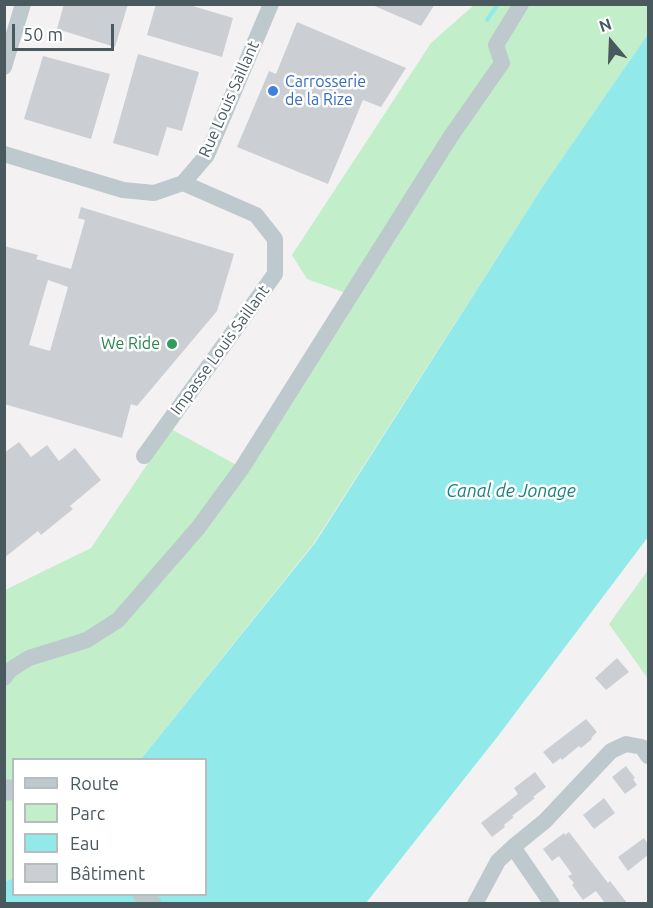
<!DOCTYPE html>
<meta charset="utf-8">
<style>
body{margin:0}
#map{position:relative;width:653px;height:908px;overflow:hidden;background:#f3f1f2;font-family:Ubuntu,sans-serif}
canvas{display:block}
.frame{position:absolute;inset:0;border:6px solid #49595e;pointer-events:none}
.legend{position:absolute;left:12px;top:758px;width:195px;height:138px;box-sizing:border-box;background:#fff;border:2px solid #b6bdbf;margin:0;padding:8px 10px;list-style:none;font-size:18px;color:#49595e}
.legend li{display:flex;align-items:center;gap:12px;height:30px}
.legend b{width:30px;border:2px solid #b6bdbf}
.north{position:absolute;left:581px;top:12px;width:60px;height:60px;-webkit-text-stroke:4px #fff;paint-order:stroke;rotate:341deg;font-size:16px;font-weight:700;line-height:24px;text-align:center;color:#49595e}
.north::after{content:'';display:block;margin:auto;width:21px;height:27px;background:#49595e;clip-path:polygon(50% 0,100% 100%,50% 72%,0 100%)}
.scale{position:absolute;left:12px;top:24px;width:102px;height:27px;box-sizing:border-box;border:3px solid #49595e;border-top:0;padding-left:8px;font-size:18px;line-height:21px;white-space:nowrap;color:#49595e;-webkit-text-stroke:4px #fff;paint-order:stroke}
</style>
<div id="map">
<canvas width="653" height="908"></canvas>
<div class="frame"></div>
<ul class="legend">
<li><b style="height:8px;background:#bdc9cd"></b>Route</li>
<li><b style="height:16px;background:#c2eeca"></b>Parc</li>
<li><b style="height:16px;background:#91e9e9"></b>Eau</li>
<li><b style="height:16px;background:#cbcfd3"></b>Bâtiment</li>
</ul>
<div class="north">N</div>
<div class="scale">50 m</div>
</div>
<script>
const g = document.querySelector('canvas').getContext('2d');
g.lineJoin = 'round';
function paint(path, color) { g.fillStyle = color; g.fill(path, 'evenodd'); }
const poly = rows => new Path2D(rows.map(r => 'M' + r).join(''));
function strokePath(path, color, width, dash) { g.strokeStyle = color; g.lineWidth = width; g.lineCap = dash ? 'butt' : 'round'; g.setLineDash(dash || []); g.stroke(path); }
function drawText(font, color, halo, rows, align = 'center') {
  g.font = font + ' Ubuntu,sans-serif'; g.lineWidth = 5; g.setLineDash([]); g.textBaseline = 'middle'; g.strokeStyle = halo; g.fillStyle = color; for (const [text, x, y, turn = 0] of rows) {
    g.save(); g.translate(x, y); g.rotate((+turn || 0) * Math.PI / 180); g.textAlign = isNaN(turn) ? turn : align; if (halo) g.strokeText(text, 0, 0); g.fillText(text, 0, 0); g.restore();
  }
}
paint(poly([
 [474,5,648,5,648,34,543,186,314,543,141,759,14,760,13,878,5,882,5,590,91,548,171,429,242,468,354,296,307,279,292,255,431,43],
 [648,570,648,679,609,624]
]), '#c2eeca');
paint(poly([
 [648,34,648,537,498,736,366,903,5,904,5,882,13,878,14,894,206,894,206,760,141,759,315,543,543,186]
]), '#91e9e9');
strokePath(poly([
 [487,20,498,4]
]), '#91e9e9', 4);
paint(poly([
 [64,4,128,4,115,47,57,29],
 [156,4,186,4,233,18,222,57,147,35],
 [370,4,435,4,421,26],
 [297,22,406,68,381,107,363,100,328,184,237,147,269,71,276,74],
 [138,54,199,72,182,131,167,127,158,156,113,143],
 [43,56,110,74,91,139,24,119],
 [81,207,234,254,217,311,137,406,131,404,122,438,4,404,4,246,38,255,36,259,71,269,85,220,78,218],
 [48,280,68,287,50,351,29,345],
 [19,442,31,457,47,445,59,461,75,448,101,480,70,506,73,509,41,535,38,531,4,558,4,453],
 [617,658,629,672,606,690,595,678],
 [586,719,597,732,591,738,592,739,581,748,579,746,562,760,561,758,553,764,543,752],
 [626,766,635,778,633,779,637,785,625,794,612,777],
 [535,772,546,787,533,797,535,798,512,816,514,817,504,825,505,827,492,837,481,823,518,794,514,788],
 [604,798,615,813,594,829,583,815],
 [569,832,608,883,610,881,627,903,605,903,596,891,583,900,572,885,574,883,568,876,572,874,559,856,552,861,543,849,564,833,565,835],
 [644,838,648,844,648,855,628,871,618,857]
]), '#cbcfd3');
strokePath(poly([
 [4,67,23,4],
 [4,154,123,190,154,193,183,183,207,155,271,4],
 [144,456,275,274,275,239,256,215,183,183],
 [4,678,10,670,29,658,87,640,118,620,198,528,242,468,451,136,502,63,496,45,521,4],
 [513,847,552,904],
 [475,904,498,861,513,847,545,821,611,751,626,744,642,747,648,756]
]), '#bdc9cd', 16);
strokePath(poly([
 [4,790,14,790],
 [143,894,151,904]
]), '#bdc9cd', 21);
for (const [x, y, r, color] of [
 [273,91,6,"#3f7fe0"],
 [172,344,6,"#2e9e5b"]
]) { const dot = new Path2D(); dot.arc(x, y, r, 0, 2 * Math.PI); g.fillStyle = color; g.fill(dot); strokePath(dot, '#fff', 2); }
drawText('16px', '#366cbe', '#fff', [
 ["Carrosserie",285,82],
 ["de la Rize",285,100]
], 'left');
drawText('16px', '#49595e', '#fff', [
 ["Rue Louis Saillant",229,99,-66],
 ["Impasse Louis Saillant",220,350,-54]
]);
drawText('16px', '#27864d', '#fff', [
 ["We Ride",160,344]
], 'right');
drawText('italic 18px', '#128282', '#fff', [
 ["Canal de Jonage",511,491]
]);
</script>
